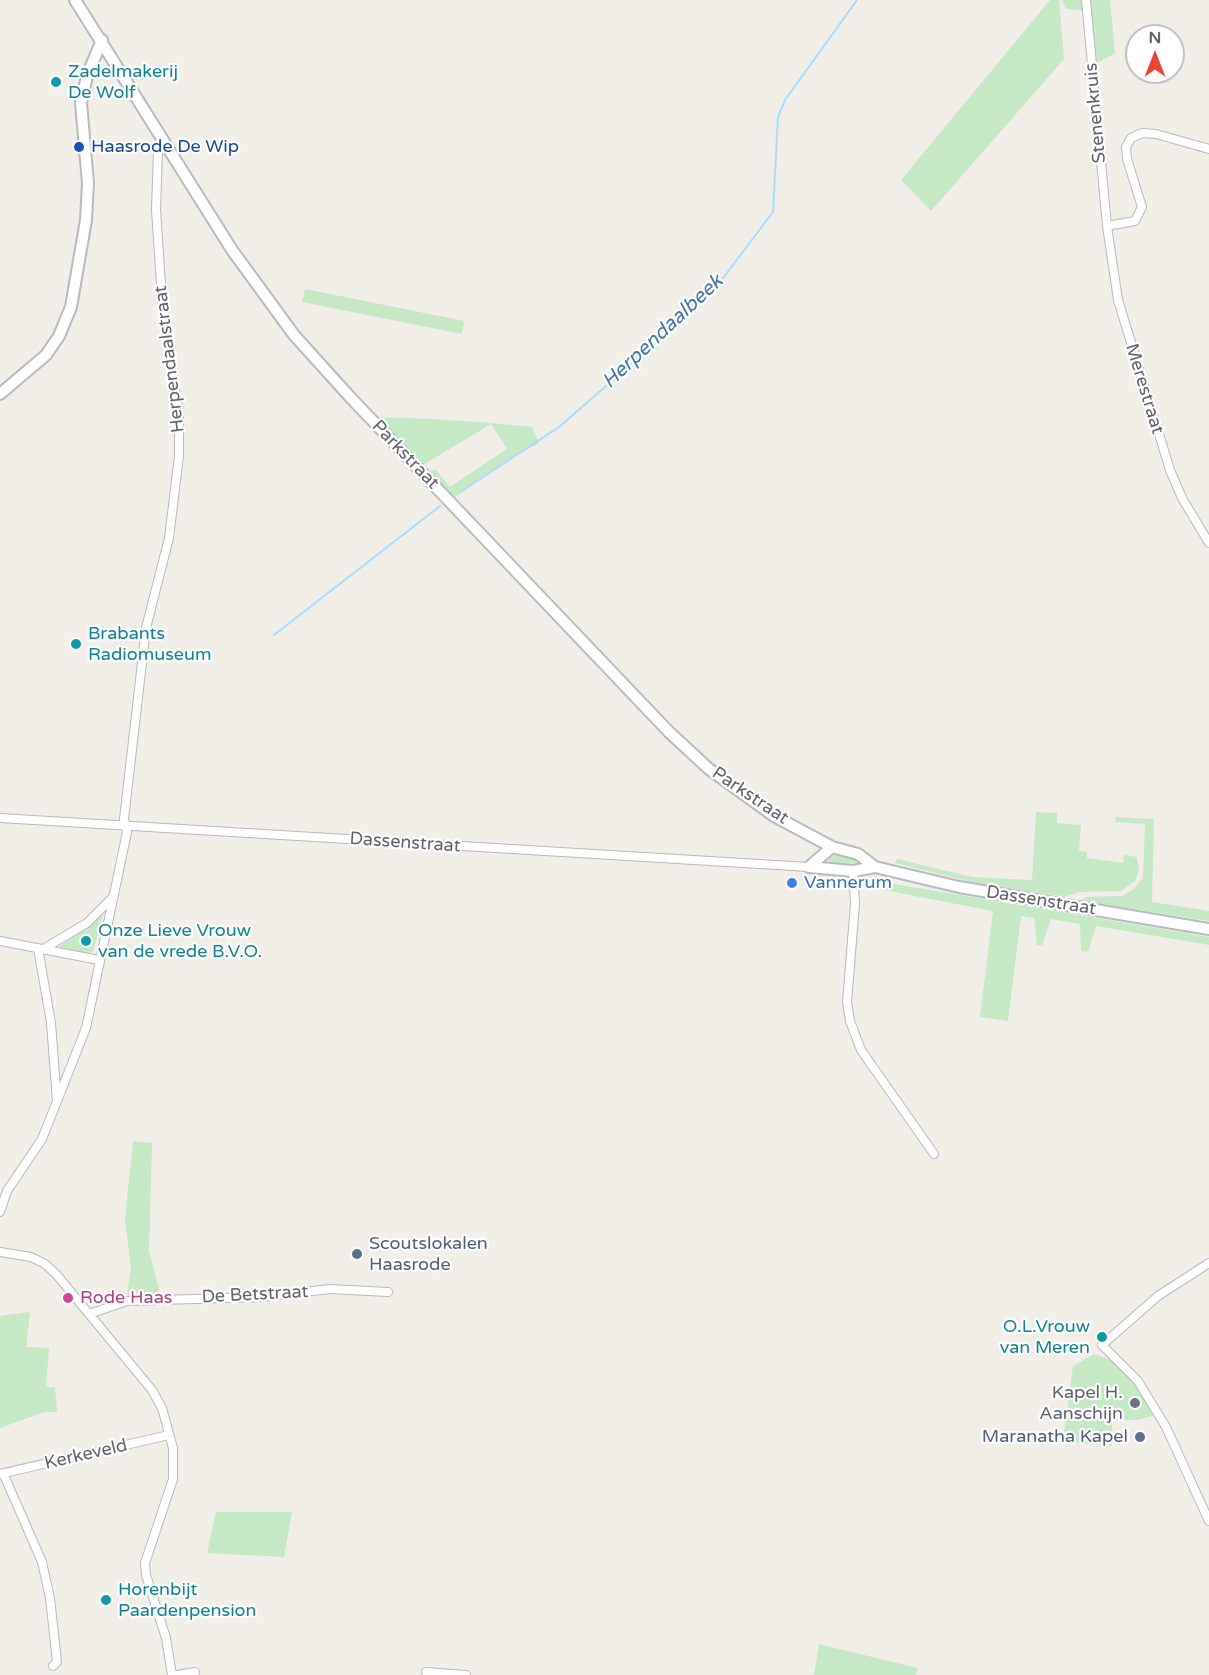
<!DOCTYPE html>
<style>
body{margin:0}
#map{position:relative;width:1209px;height:1675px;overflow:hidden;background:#f1efe8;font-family:"Varela Round",sans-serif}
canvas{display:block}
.north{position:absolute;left:1125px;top:24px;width:60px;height:60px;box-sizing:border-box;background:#fff;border:2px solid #bfc1c3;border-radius:50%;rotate:0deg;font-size:16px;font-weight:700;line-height:24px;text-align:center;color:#5f6368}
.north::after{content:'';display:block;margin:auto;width:21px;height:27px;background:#ea4335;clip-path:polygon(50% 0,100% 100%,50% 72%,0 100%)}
</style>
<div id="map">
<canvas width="1209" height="1675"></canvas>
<div class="north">N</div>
</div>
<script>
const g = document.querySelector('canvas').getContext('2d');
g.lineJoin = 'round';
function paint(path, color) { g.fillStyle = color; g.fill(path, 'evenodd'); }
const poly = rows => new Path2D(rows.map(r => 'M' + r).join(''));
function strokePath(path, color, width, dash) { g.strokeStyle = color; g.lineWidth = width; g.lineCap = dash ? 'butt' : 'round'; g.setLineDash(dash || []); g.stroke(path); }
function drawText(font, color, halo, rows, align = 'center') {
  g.font = font + ' "Varela Round",sans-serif'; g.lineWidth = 4.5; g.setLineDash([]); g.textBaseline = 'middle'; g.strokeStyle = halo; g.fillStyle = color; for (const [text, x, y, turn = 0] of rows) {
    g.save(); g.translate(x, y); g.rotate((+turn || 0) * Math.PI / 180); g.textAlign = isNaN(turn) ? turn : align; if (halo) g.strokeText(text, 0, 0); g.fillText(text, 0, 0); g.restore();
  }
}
paint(poly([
 [1050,0,1059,0,1064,59,931,211,901,180],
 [1062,0,1110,0,1115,53,1092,66,1087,11,1066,9],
 [305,289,464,321,462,334,302,302],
 [377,417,433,419,491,423,532,427,539,443,500,465,454,498,430,472,435,469,450,487,507,449,491,424,423,465],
 [1036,812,1057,813,1057,823,1081,825,1079,851,1087,852,1087,858,1123,863,1124,855,1137,857,1139,870,1135,881,1121,891,1080,892,1064,897,972,882,895,863,897,859,972,877,1032,880],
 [1116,817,1154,819,1152,902,1209,911,1209,921,1080,901,1086,897,1122,896,1134,889,1143,878,1145,824,1115,822],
 [832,853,856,860,857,863,831,863,828,858],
 [859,878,1209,937,1209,945,1096,926,1088,952,1081,951,1080,924,1051,919,1042,945,1037,945,1034,918,1021,916,1008,1021,980,1017,993,911,858,885],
 [101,914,103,914,93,952,85,954,59,947],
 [133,1141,152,1143,149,1251,159,1289,157,1294,127,1296,131,1267,125,1219],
 [30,1312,26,1347,49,1348,46,1387,55,1387,57,1412,44,1412,0,1428,0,1316],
 [1094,1354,1114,1361,1135,1381,1156,1415,1136,1420,1112,1419,1112,1446,1063,1441,1073,1366],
 [216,1512,292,1512,284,1557,207,1553],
 [819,1644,917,1668,916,1675,814,1675]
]), '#c5e8c5');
strokePath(poly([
 [462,491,559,427,683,319,692,306,720,282,773,212,778,117,785,100,857,0],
 [274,635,440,506]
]), '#aadaff', 2);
const street = poly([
 [1086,0,1107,226,1118,300,1170,470,1182,498,1209,543],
 [1107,226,1135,221,1142,207,1127,159,1126,147,1131,138,1142,133,1156,134,1209,149],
 [0,818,809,867],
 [853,871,855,904,847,1002,850,1021,861,1050,934,1154],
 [0,941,99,960],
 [38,948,51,1023,57,1101],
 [45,948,87,923,112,898],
 [0,1212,7,1191,42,1139,86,1028,127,832,124,819,146,628,169,538,179,456,179,417,162,300,156,210,158,151,165,142],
 [0,1252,31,1257,45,1264,56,1274,152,1390,162,1408,173,1448,173,1479,145,1563,146,1575,166,1638,172,1675],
 [1209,1263,1158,1296,1102,1345,1138,1381,1166,1427,1209,1521],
 [89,1314,127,1301,261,1297,330,1289,388,1292],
 [3,1473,42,1562,50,1598,57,1662,53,1666],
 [0,1474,169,1435],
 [426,1672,466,1675],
 [177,1675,195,1672]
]);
const secondary = poly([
 [75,0,232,250,294,335,350,397,669,732,709,769,774,816,832,847,858,854,875,867,959,887,1209,929],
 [0,394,46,355,59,336,71,307,86,220,88,183,81,103,87,76,102,40],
 [809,867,853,871,875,867],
 [809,867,832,847]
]);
strokePath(street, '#b5b8bc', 10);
strokePath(secondary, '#b6babf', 14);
strokePath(street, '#fff', 8);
strokePath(secondary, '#fff', 10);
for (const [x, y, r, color] of [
 [56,82,6,"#0f9aa8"],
 [79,147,6,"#1a4fb4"],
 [76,644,6,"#0f9aa8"],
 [792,883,6,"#3f7fe0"],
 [86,941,6,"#0f9aa8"],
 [357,1254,6,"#5c6f8a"],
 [68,1298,6,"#d1479c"],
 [1102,1337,6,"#0f9aa8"],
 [1135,1403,6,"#6b7280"],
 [1140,1437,6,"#5c6f8a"],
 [106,1600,6,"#0f9aa8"]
]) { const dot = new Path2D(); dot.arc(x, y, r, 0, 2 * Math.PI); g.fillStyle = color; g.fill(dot); strokePath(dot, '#fff', 2); }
drawText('18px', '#0d838f', '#fff', [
 ["Zadelmakerij",68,72],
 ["De Wolf",68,93],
 ["Brabants",88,634],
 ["Radiomuseum",88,655],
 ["Onze Lieve Vrouw",98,931],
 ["van de vrede B.V.O.",98,952],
 ["O.L.Vrouw",1090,1327,"right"],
 ["van Meren",1090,1348,"right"],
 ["Horenbijt",118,1590],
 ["Paardenpension",118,1611]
], 'left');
drawText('18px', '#5f6368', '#fff', [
 ["Stenenkruis",1096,113,-95],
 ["Herpendaalstraat",170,359,-97],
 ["Merestraat",1144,389,73],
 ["Parkstraat",405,455,46],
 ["Parkstraat",750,796,34],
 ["Dassenstraat",405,843,4],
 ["Dassenstraat",1041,901,9],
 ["De Betstraat",255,1295,-3],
 ["Kerkeveld",86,1455,-13]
]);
drawText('18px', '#164399', '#fff', [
 ["Haasrode De Wip",91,147]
], 'left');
drawText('18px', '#366cbe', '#fff', [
 ["Vannerum",804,883]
], 'left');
drawText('18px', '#4e5e75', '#fff', [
 ["Scoutslokalen",369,1244],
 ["Haasrode",369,1265],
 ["Maranatha Kapel",1128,1437,"right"]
], 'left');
drawText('18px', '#b23c85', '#fff', [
 ["Rode Haas",80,1298]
], 'left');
drawText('18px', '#5b616d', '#fff', [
 ["Kapel H.",1123,1393],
 ["Aanschijn",1123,1414]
], 'right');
drawText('italic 20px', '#4174aa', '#fff', [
 ["Herpendaalbeek",663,332,-43]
]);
</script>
